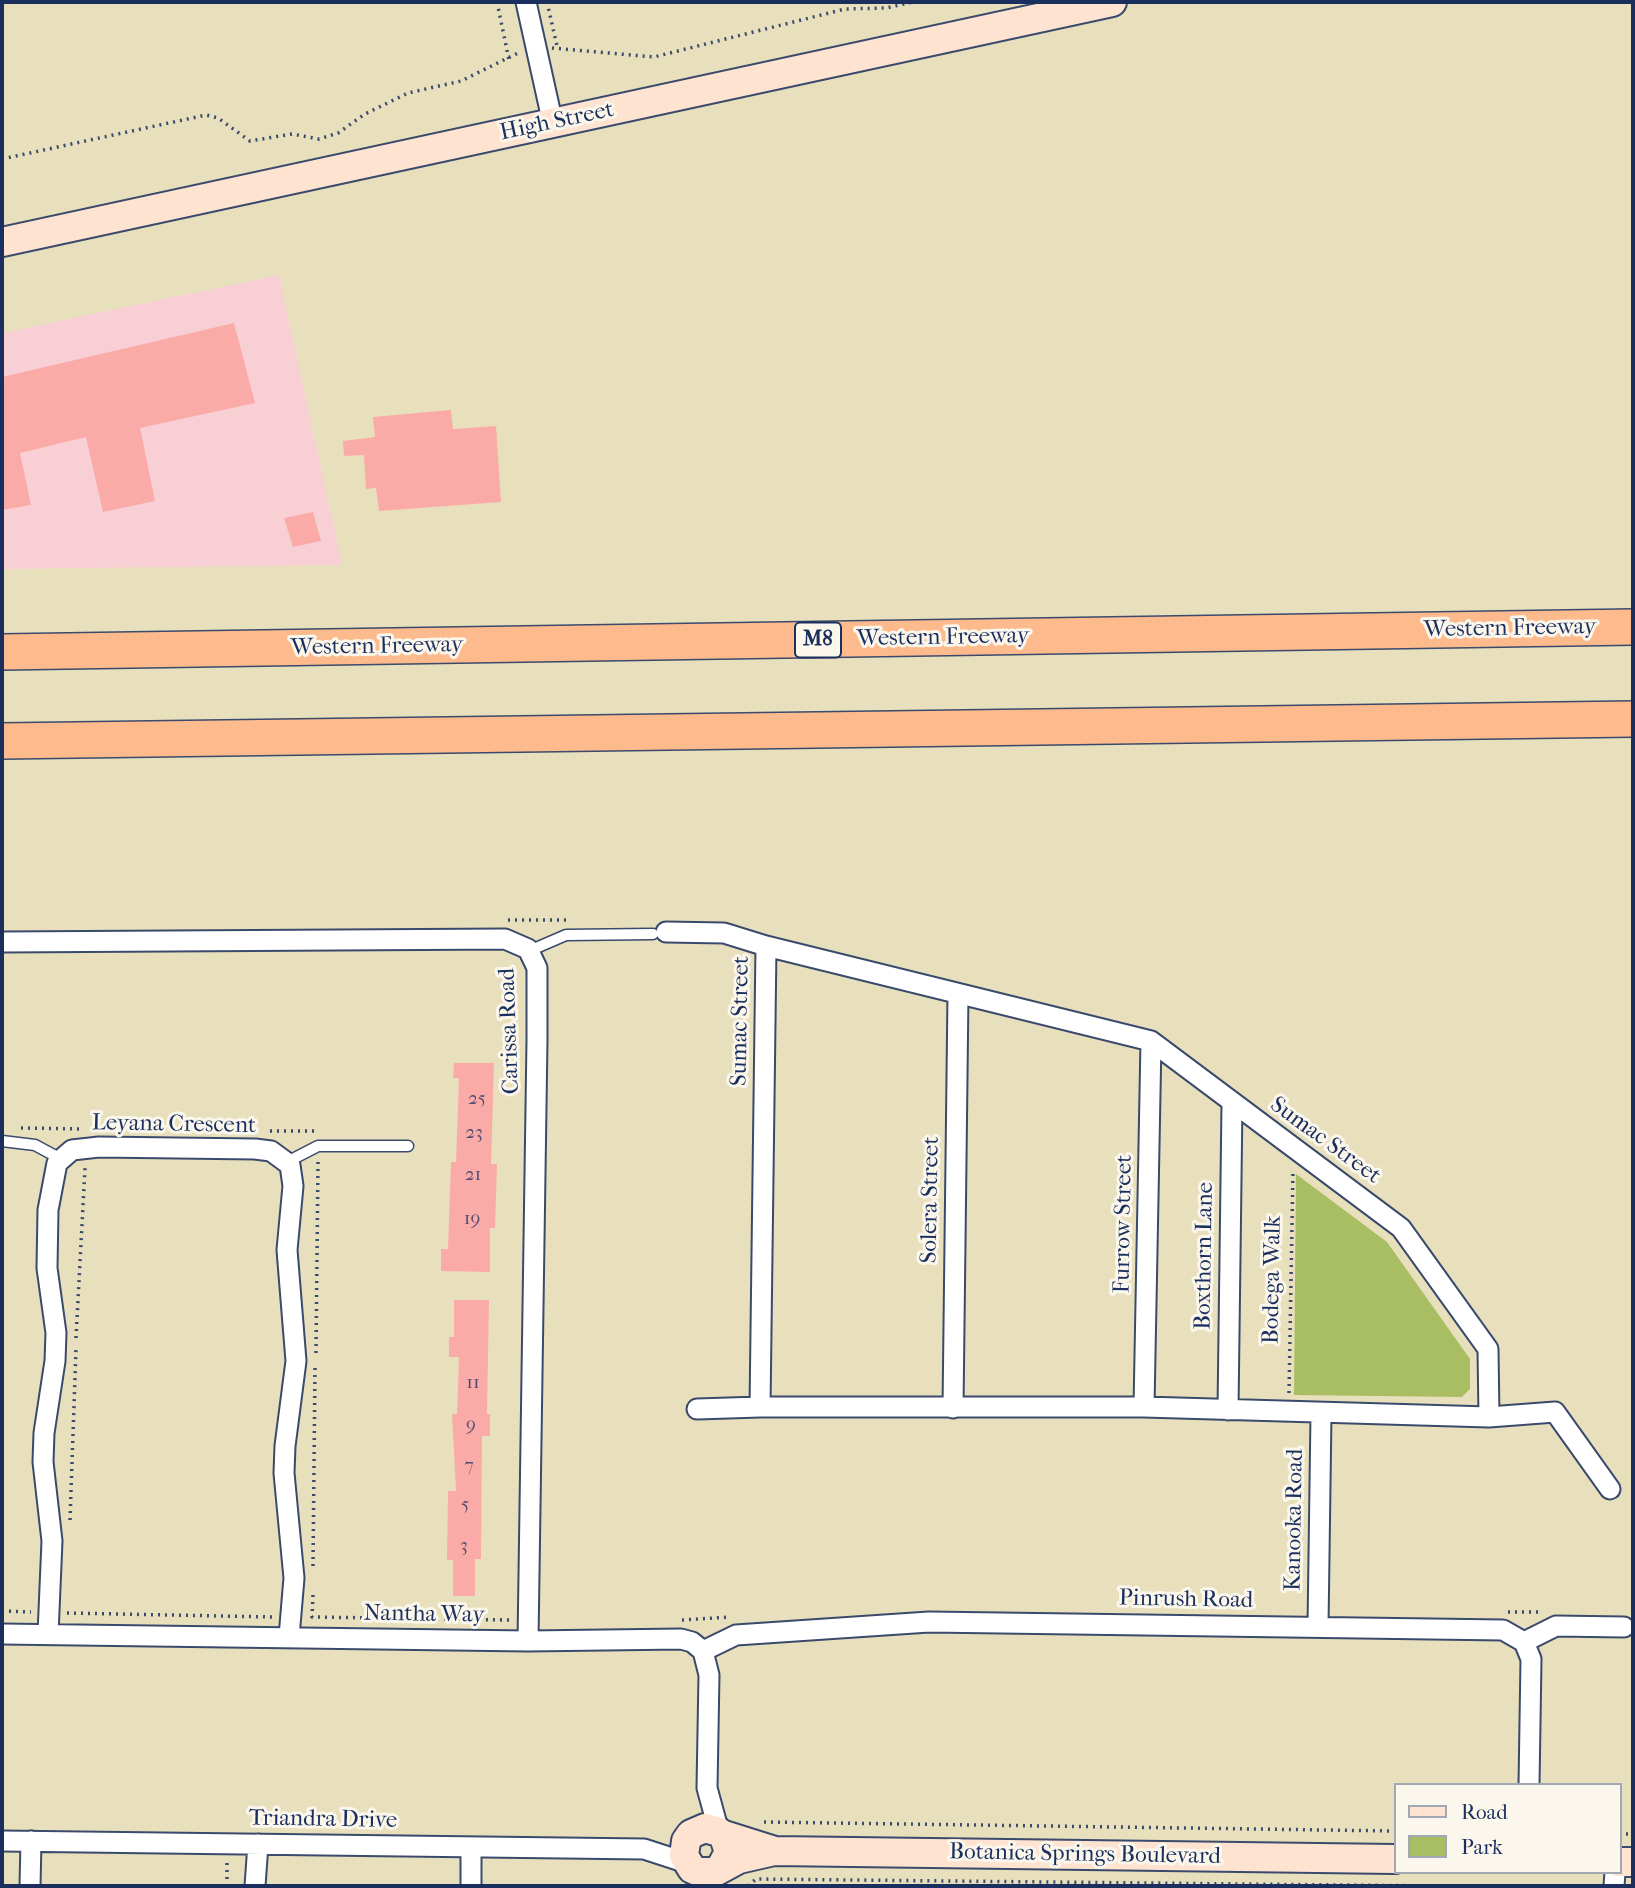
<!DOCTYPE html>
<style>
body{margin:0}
#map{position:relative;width:1635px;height:1888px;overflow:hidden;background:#e8e0bc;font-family:"IM FELL French Canon",serif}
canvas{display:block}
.frame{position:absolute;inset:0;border:4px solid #1b2f5e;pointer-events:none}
.legend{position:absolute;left:1394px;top:1783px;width:228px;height:91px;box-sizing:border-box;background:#fbf7ec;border:2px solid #a1a7b3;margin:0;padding:9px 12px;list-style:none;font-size:21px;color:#1b2f5e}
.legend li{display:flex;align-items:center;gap:14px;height:35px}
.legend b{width:35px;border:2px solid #a1a7b3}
</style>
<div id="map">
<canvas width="1635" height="1888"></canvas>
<div class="frame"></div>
<ul class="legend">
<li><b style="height:9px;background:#fee3d1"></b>Road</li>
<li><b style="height:19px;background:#a9be63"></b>Park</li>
</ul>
</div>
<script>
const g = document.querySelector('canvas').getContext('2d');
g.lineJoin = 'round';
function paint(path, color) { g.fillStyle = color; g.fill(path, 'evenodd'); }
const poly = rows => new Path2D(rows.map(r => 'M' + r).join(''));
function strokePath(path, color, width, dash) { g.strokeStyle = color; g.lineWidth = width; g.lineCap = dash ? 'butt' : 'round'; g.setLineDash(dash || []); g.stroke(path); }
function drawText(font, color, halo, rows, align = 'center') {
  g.font = font + ' "IM FELL French Canon",serif'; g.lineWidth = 6; g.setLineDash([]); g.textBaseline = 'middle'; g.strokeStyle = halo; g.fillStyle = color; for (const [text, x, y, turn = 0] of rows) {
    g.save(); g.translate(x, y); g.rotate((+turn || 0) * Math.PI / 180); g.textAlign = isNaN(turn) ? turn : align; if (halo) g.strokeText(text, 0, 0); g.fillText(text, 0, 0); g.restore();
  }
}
paint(poly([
 [279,275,342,565,2,569,2,333]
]), '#f7cfd5');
paint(poly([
 [1296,1174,1387,1242,1470,1359,1470,1389,1462,1397,1294,1395]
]), '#a9be63');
paint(poly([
 [234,323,255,403,140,428,155,501,103,512,86,437,20,453,31,505,2,510,2,377],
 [451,410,453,429,496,426,501,502,379,511,376,488,366,489,364,455,344,456,343,441,375,437,373,417],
 [313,512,321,541,293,547,284,518],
 [454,1063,494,1063,491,1164,497,1164,495,1228,490,1228,490,1272,441,1271,441,1249,448,1249,451,1162,456,1162,459,1078,453,1078],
 [454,1300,489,1300,487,1414,490,1414,490,1436,482,1436,481,1559,475,1559,475,1596,453,1596,453,1560,447,1560,448,1491,456,1491,452,1414,457,1414,459,1357,449,1357,449,1337,454,1337]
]), '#fbaba7');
const lane = poly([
 [529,951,566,935,653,934],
 [2,1141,35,1145,61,1159],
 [287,1162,318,1146,408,1146]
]);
const street = poly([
 [526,2,553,124],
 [666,932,724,933,766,946],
 [2,942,505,939,528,949,537,968,537,1040,528,1641],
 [766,946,1151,1041,1401,1228,1488,1349,1489,1417,1144,1407,760,1407,766,946],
 [1144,1407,1151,1041],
 [953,1408,958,994],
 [697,1409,760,1407],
 [1228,1410,1232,1103],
 [1489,1417,1555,1412,1610,1489],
 [1318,1626,1321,1414],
 [2,1634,528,1641,681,1639,692,1642,703,1651,709,1675,707,1788,719,1832],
 [48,1634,52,1541,43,1462,44,1433,55,1361,56,1333,47,1268,48,1210,57,1163,72,1150,99,1147,255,1149,271,1151,290,1165,293,1186,287,1250,296,1361,285,1446,284,1473,294,1578,289,1637],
 [1524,1642,1556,1626,1624,1627],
 [703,1651,736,1635,929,1622,1503,1630,1524,1642,1531,1659,1529,1785],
 [2,1841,644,1849,687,1863],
 [30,1886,31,1841],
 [255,1886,258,1844],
 [471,1886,471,1847],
 [1614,1886,1615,1872]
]);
const secondary = poly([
 [2,242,1112,2],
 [721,1834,775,1851,1395,1859],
 [1619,1862,1633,1862],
 [721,1867,729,1852,724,1837,719,1832,705,1828,691,1834,686,1841,684,1856,692,1869,699,1872,715,1872,739,1859,774,1851]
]);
const highway = poly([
 [2,652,1633,627],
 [2,741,1633,719]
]);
strokePath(lane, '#3a4a6c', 13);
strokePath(street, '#3a4a6c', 23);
strokePath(secondary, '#3a4a6c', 32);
strokePath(highway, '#3a4a6c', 38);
strokePath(poly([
 [497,2,509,60],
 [547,2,557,46],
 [552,48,654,57,845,9,886,8,913,2],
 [2,159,206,115,218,118,250,141,292,134,319,139,338,133,365,114,408,93,461,81,520,52],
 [508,920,567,920],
 [21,1128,84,1129],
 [270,1131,318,1131],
 [76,1338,85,1168],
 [316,1353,318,1161],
 [1289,1393,1293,1170],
 [70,1520,76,1349],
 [313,1566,315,1368],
 [313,1595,312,1617,510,1620],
 [2,1611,31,1612],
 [1508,1612,1542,1612],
 [67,1613,273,1617],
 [682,1620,730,1617],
 [764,1822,1395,1831],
 [1619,1834,1633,1834],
 [227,1886,227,1862],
 [748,1886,756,1879,1440,1886]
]), '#3a4a6c', 3.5, [2, 5]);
strokePath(lane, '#fff', 10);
strokePath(street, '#fff', 19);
strokePath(secondary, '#fee3d1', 28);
strokePath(highway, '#fcba8d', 35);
drawText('19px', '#534e70', null, [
 ["25",477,1099],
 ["23",474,1133],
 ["21",473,1175],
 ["19",472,1219],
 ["11",473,1383],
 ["9",471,1425],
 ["7",469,1466],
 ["5",465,1505],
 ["3",464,1546]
]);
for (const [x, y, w] of [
 [818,640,46]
]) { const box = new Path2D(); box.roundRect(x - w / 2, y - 17.5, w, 35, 5); g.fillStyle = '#fbf7ec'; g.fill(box); strokePath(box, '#1b2f5e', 2); }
drawText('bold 21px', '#1b2f5e', null, [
 ["M8",818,640]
]);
drawText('23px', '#1b2f5e', '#fbf7ec', [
 ["High Street",557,122,-12],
 ["Western Freeway",1510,629,-1],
 ["Western Freeway",943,638,-1],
 ["Western Freeway",377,647,-1],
 ["Sumac Street",741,1021,-89],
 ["Carissa Road",510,1031,-92],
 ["Leyana Crescent",174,1125,1],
 ["Sumac Street",1325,1141,36],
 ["Solera Street",931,1200,-89],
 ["Furrow Street",1124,1224,-89],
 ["Boxthorn Lane",1205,1256,-89],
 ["Bodega Walk",1273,1280,-89],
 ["Kanooka Road",1295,1520,-89],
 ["Pinrush Road",1186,1600,1],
 ["Nantha Way",424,1615,1],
 ["Triandra Drive",323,1820,1],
 ["Botanica Springs Boulevard",1085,1855,1]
]);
</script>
